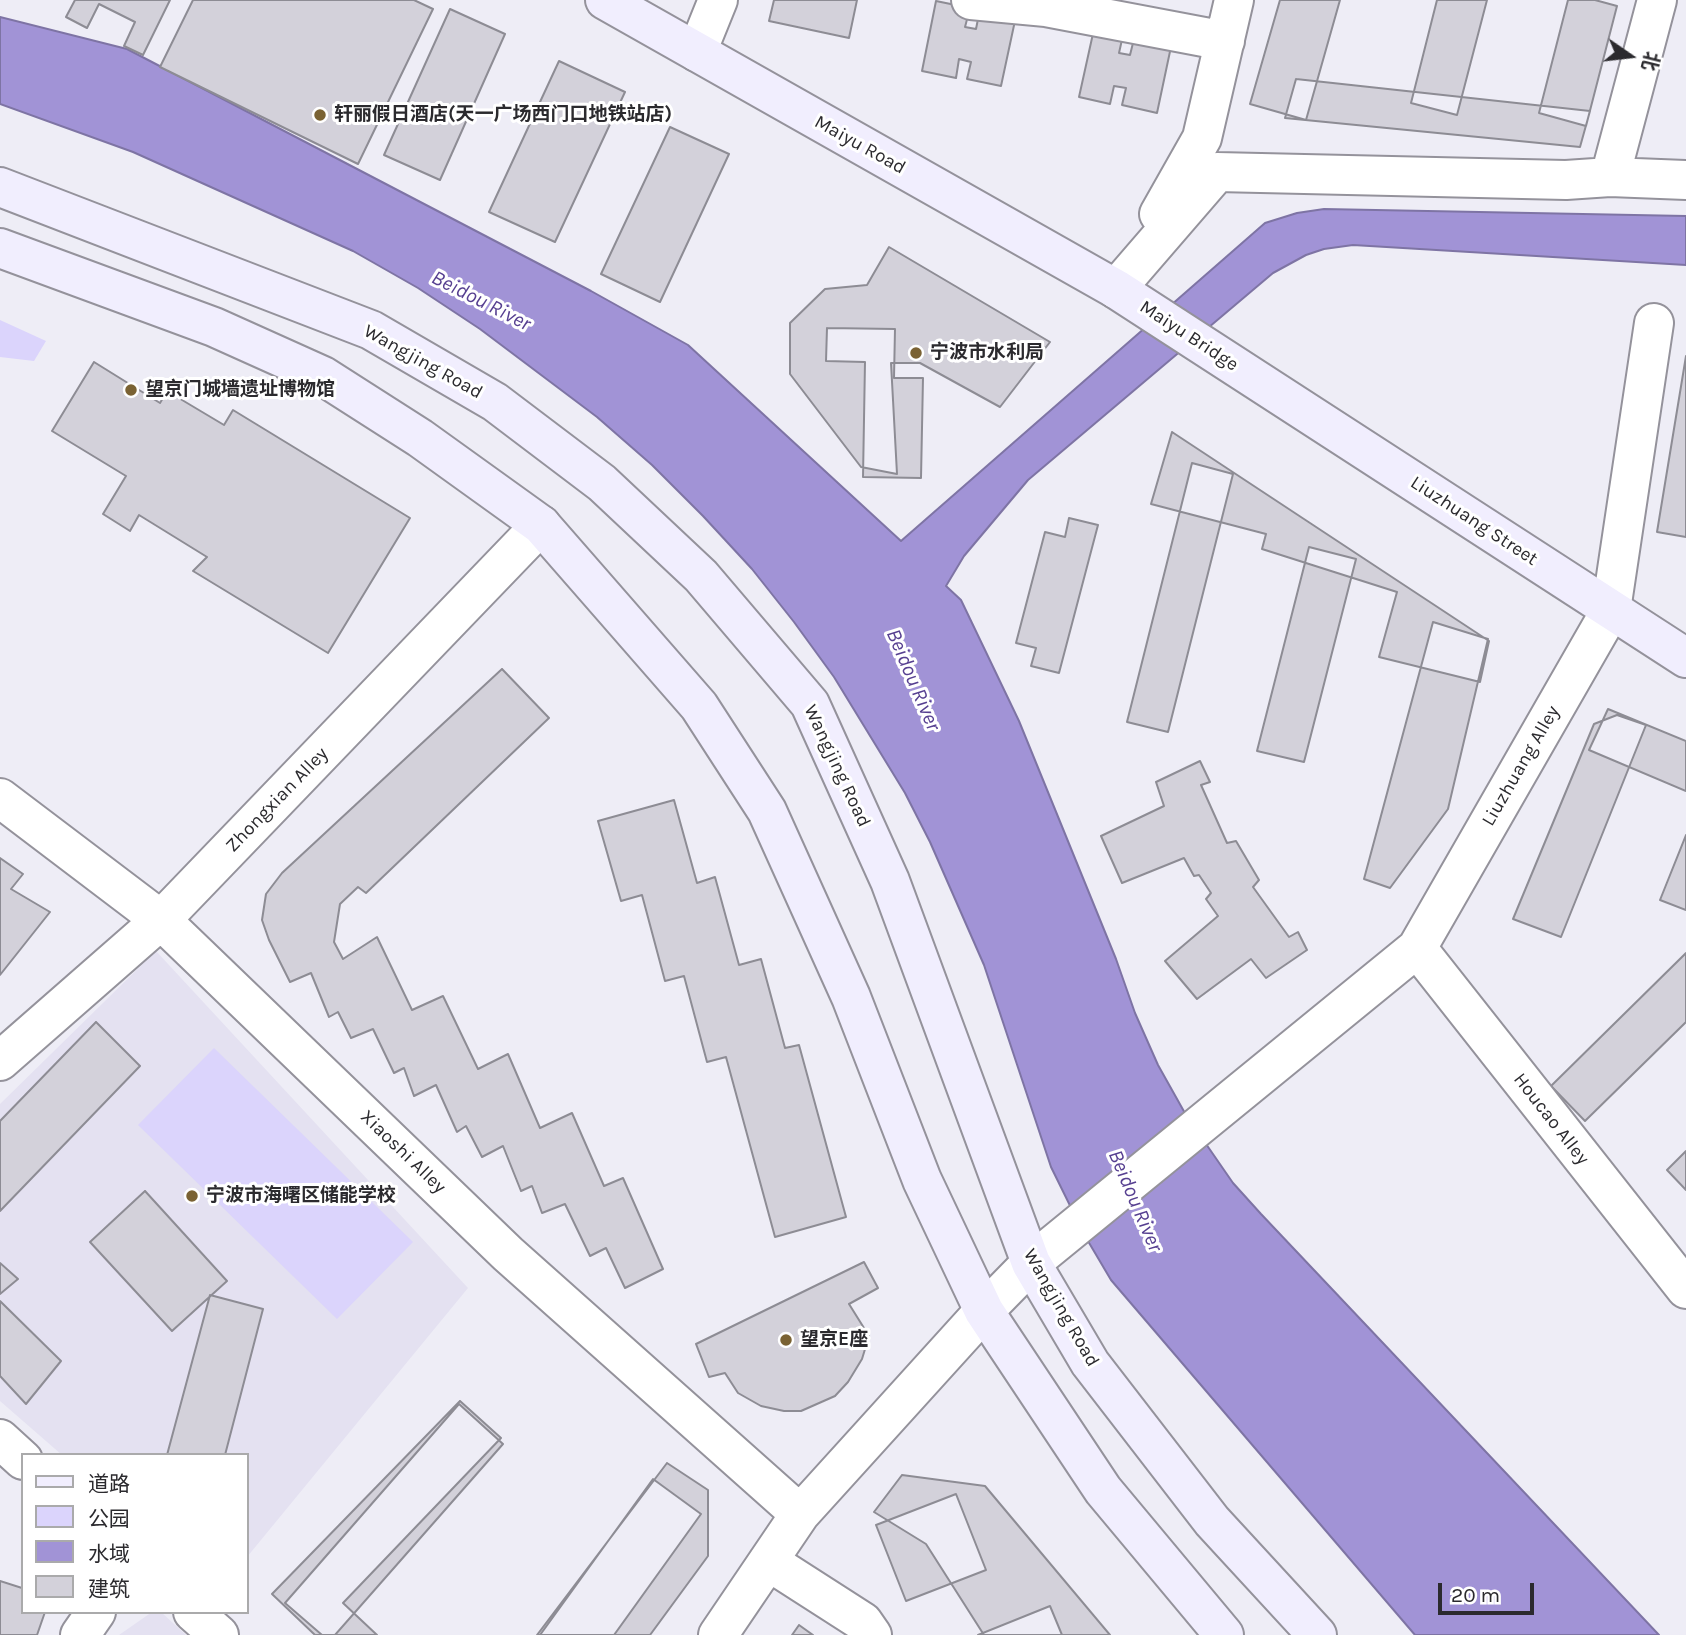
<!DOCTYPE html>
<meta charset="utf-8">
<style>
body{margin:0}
#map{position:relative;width:1686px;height:1635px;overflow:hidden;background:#eeedf6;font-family:Karla,"Noto Sans SC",sans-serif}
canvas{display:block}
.legend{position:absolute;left:21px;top:1453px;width:228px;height:161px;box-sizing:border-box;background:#fff;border:2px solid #aaaaab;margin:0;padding:9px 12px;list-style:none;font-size:21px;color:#2b2a2e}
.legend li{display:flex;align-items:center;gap:14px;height:35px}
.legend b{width:35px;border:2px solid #aaaaab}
.north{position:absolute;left:1595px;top:21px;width:70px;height:70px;-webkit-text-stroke:5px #fff;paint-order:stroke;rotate:104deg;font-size:19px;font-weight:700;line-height:28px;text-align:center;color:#2b2a2e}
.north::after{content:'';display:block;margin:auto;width:24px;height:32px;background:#2b2a2e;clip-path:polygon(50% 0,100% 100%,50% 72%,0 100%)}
.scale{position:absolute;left:1438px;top:1583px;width:96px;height:32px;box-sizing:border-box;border:4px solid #2b2a2e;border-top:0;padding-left:9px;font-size:21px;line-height:24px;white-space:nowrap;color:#2b2a2e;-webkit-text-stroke:5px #fff;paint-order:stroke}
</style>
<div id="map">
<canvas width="1686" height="1635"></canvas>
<ul class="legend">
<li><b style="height:9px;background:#f1eefe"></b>道路</li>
<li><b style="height:19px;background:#dbd4fc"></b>公园</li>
<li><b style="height:19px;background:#a193d6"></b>水域</li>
<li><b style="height:19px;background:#d3d1da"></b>建筑</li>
</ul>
<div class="north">北</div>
<div class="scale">20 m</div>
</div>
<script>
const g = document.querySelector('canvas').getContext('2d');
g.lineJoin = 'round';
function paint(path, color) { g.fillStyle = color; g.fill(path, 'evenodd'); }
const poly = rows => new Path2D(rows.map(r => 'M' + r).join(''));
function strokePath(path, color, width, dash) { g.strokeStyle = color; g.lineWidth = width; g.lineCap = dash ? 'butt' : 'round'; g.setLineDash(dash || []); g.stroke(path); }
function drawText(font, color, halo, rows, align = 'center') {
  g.font = font + ' Karla,"Noto Sans SC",sans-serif'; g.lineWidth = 6; g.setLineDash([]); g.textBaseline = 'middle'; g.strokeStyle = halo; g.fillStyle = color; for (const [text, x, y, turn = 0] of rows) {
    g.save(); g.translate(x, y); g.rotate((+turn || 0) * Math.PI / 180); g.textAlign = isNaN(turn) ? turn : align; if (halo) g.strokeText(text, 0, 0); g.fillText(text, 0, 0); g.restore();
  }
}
paint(poly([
 [156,951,468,1288,247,1557,247,1455,62,1455,0,1401,0,1104],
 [152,1612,161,1612,186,1635,119,1635]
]), '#e4e1f1');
paint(poly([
 [0,320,46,341,34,361,0,357],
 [214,1048,413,1242,337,1319,138,1125]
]), '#dbd4fc');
const water = poly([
 [0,17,127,49,591,291,688,345,901,541,1265,223,1297,213,1324,209,1686,216,1686,265,1353,245,1324,249,1306,255,1273,273,1028,480,964,556,946,586,961,600,1019,721,1116,959,1135,1013,1158,1065,1186,1115,1233,1183,1261,1214,1659,1635,1415,1635,1111,1280,1085,1236,1051,1167,984,965,930,842,905,793,834,677,794,622,752,569,703,516,652,465,597,417,480,329,418,288,353,251,133,152,0,104,0,17]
]);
paint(water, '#a193d6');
strokePath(water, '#7e74a4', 2);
const building = poly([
 [75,0,170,0,143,55,124,46,135,22,99,4,87,28,66,17,75,0],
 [193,0,414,0,433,9,358,164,160,67,193,0],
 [774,0,857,0,849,38,769,21,774,0],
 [1280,0,1340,0,1306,120,1250,104,1280,0],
 [1437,0,1487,0,1457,115,1411,103,1437,0],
 [1568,0,1595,0,1617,6,1586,126,1539,113,1568,0],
 [936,1,970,8,965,27,976,29,980,9,1016,16,1001,86,967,79,971,62,959,59,956,78,922,71,936,1],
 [450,9,505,34,440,180,384,155,450,9],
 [1094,29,1123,35,1119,53,1130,55,1135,35,1172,42,1157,113,1122,105,1126,88,1114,86,1110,104,1079,97,1094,29],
 [559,61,625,92,555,242,489,212,559,61],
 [1296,79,1590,111,1580,147,1285,118,1296,79],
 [670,127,729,154,660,302,601,274,670,127],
 [889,247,1050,342,1000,407,920,363,891,363,897,474,861,467,790,374,790,323,825,289,867,285,889,247],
 [827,328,895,329,894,378,923,378,921,478,863,477,865,362,826,361,827,328],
 [1686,356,1686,537,1657,532,1686,356],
 [94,362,160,403,167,391,224,425,233,410,410,518,328,653,193,571,207,557,139,515,130,531,103,514,126,476,52,431,94,362],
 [1172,432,1489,641,1480,682,1379,657,1397,592,1262,549,1266,534,1151,504,1172,432],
 [1192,463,1233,474,1168,732,1127,722,1192,463],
 [1069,518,1098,525,1059,673,1031,666,1036,648,1016,643,1045,532,1065,537,1069,518],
 [1309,547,1356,559,1304,762,1257,751,1309,547],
 [1433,622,1488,639,1448,809,1390,888,1364,879,1433,622],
 [502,669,549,718,366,893,358,887,340,904,334,942,343,959,377,937,412,1010,443,996,478,1069,508,1054,540,1128,572,1113,604,1186,623,1178,663,1269,625,1288,606,1248,590,1256,565,1204,542,1213,532,1186,521,1191,503,1146,482,1157,466,1126,457,1132,436,1085,414,1096,404,1068,394,1073,373,1029,351,1038,338,1012,329,1017,311,973,290,982,269,940,262,920,266,894,282,873,502,669],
 [1608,709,1686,741,1686,791,1589,750,1608,709],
 [1617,715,1646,725,1561,937,1513,919,1594,724,1617,715],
 [1200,761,1210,782,1201,785,1227,843,1236,841,1259,880,1253,887,1289,937,1298,932,1307,950,1266,978,1251,959,1197,999,1165,961,1218,916,1206,899,1211,893,1199,875,1194,876,1184,858,1122,883,1101,836,1164,806,1156,782,1200,761],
 [674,800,697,883,715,877,739,965,761,959,785,1048,799,1045,846,1217,775,1237,726,1057,707,1062,684,976,665,981,642,895,621,901,598,821,674,800],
 [1686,835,1686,910,1660,900,1686,835],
 [0,858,23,874,11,889,50,912,0,975,0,858],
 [1686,953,1686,1022,1585,1121,1551,1086,1686,953],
 [96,1022,140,1066,0,1211,0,1121,96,1022],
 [1686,1151,1686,1190,1667,1170,1686,1151],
 [145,1191,227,1281,172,1331,90,1242,145,1191],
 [864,1262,878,1288,849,1304,869,1336,862,1359,848,1382,835,1396,801,1411,784,1411,761,1406,738,1393,725,1373,709,1377,696,1344,864,1262],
 [0,1263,18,1279,0,1294,0,1263],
 [210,1295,263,1309,225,1455,167,1455,210,1295],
 [0,1301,61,1361,26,1404,0,1376,0,1301],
 [460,1401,501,1438,343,1603,377,1635,315,1635,272,1594,460,1401],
 [459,1404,503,1444,335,1635,322,1635,285,1603,459,1404],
 [667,1463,708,1490,708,1556,650,1635,537,1635,667,1463],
 [902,1475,985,1486,1110,1635,984,1635,926,1544,874,1512,902,1475],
 [653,1479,701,1514,614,1635,540,1635,653,1479],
 [956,1494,986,1570,906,1601,876,1525,956,1494],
 [0,1581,22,1588,23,1585,23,1612,45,1612,37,1635,0,1635,0,1581],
 [1050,1606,1062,1635,978,1635,1050,1606],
 [799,1625,813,1635,792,1635,799,1625]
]);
paint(building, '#d3d1da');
strokePath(building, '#8d8c94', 2);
const minor = poly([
 [971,0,1046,7,1225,41],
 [697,52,718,0],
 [1610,177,1657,0],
 [1159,214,1202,138,1234,0],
 [1116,289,1217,172,1566,180,1610,177,1686,180],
 [0,798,161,920,508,1254,800,1514],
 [1417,948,1686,1289],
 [0,1061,161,920,541,525],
 [0,1439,23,1460],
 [768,1561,863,1622,872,1635],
 [193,1612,219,1635],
 [80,1635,96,1612],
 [718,1635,800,1514,984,1311,1031,1263,1417,948,1611,610,1654,323]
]);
const secondary = poly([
 [605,0,1116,289,1686,658],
 [0,187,371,330,495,402,602,483,701,576,810,704,890,881,1031,1263,1090,1363,1212,1521,1317,1635],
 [0,248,214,327,323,376,420,438,541,525,699,706,767,811,851,997,922,1180,984,1311,1103,1490,1224,1635]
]);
strokePath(minor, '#94929b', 42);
strokePath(secondary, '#94929b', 42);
strokePath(minor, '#fff', 38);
strokePath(secondary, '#f1eefe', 38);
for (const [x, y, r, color] of [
 [320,115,7,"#7a6233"],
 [916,353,7,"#7a6233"],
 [131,390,7,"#7a6233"],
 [192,1196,7,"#7a6233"],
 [786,1340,7,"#7a6233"]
]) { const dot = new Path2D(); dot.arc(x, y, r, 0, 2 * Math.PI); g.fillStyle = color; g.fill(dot); strokePath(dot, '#fff', 2.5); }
drawText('bold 19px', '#2b2a2e', '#fff', [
 ["轩丽假日酒店(天一广场西门口地铁站店)",334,115],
 ["宁波市水利局",930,353],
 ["望京门城墙遗址博物馆",145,390],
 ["宁波市海曙区储能学校",206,1196],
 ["望京E座",800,1340]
], 'left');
drawText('19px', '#2b2a2e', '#fff', [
 ["Maiyu Road",860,145,29],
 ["Maiyu Bridge",1189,336,33],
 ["Wangjing Road",423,362,29],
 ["Liuzhuang Street",1474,521,33],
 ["Wangjing Road",837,766,65],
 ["Liuzhuang Alley",1521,766,-60],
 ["Zhongxian Alley",277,800,-46],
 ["Houcao Alley",1551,1119,52],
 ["Xiaoshi Alley",403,1152,44],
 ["Wangjing Road",1061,1308,60]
]);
drawText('italic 21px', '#574091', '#fff', [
 ["Beidou River",481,301,27],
 ["Beidou River",913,680,67],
 ["Beidou River",1135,1201,67]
]);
</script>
